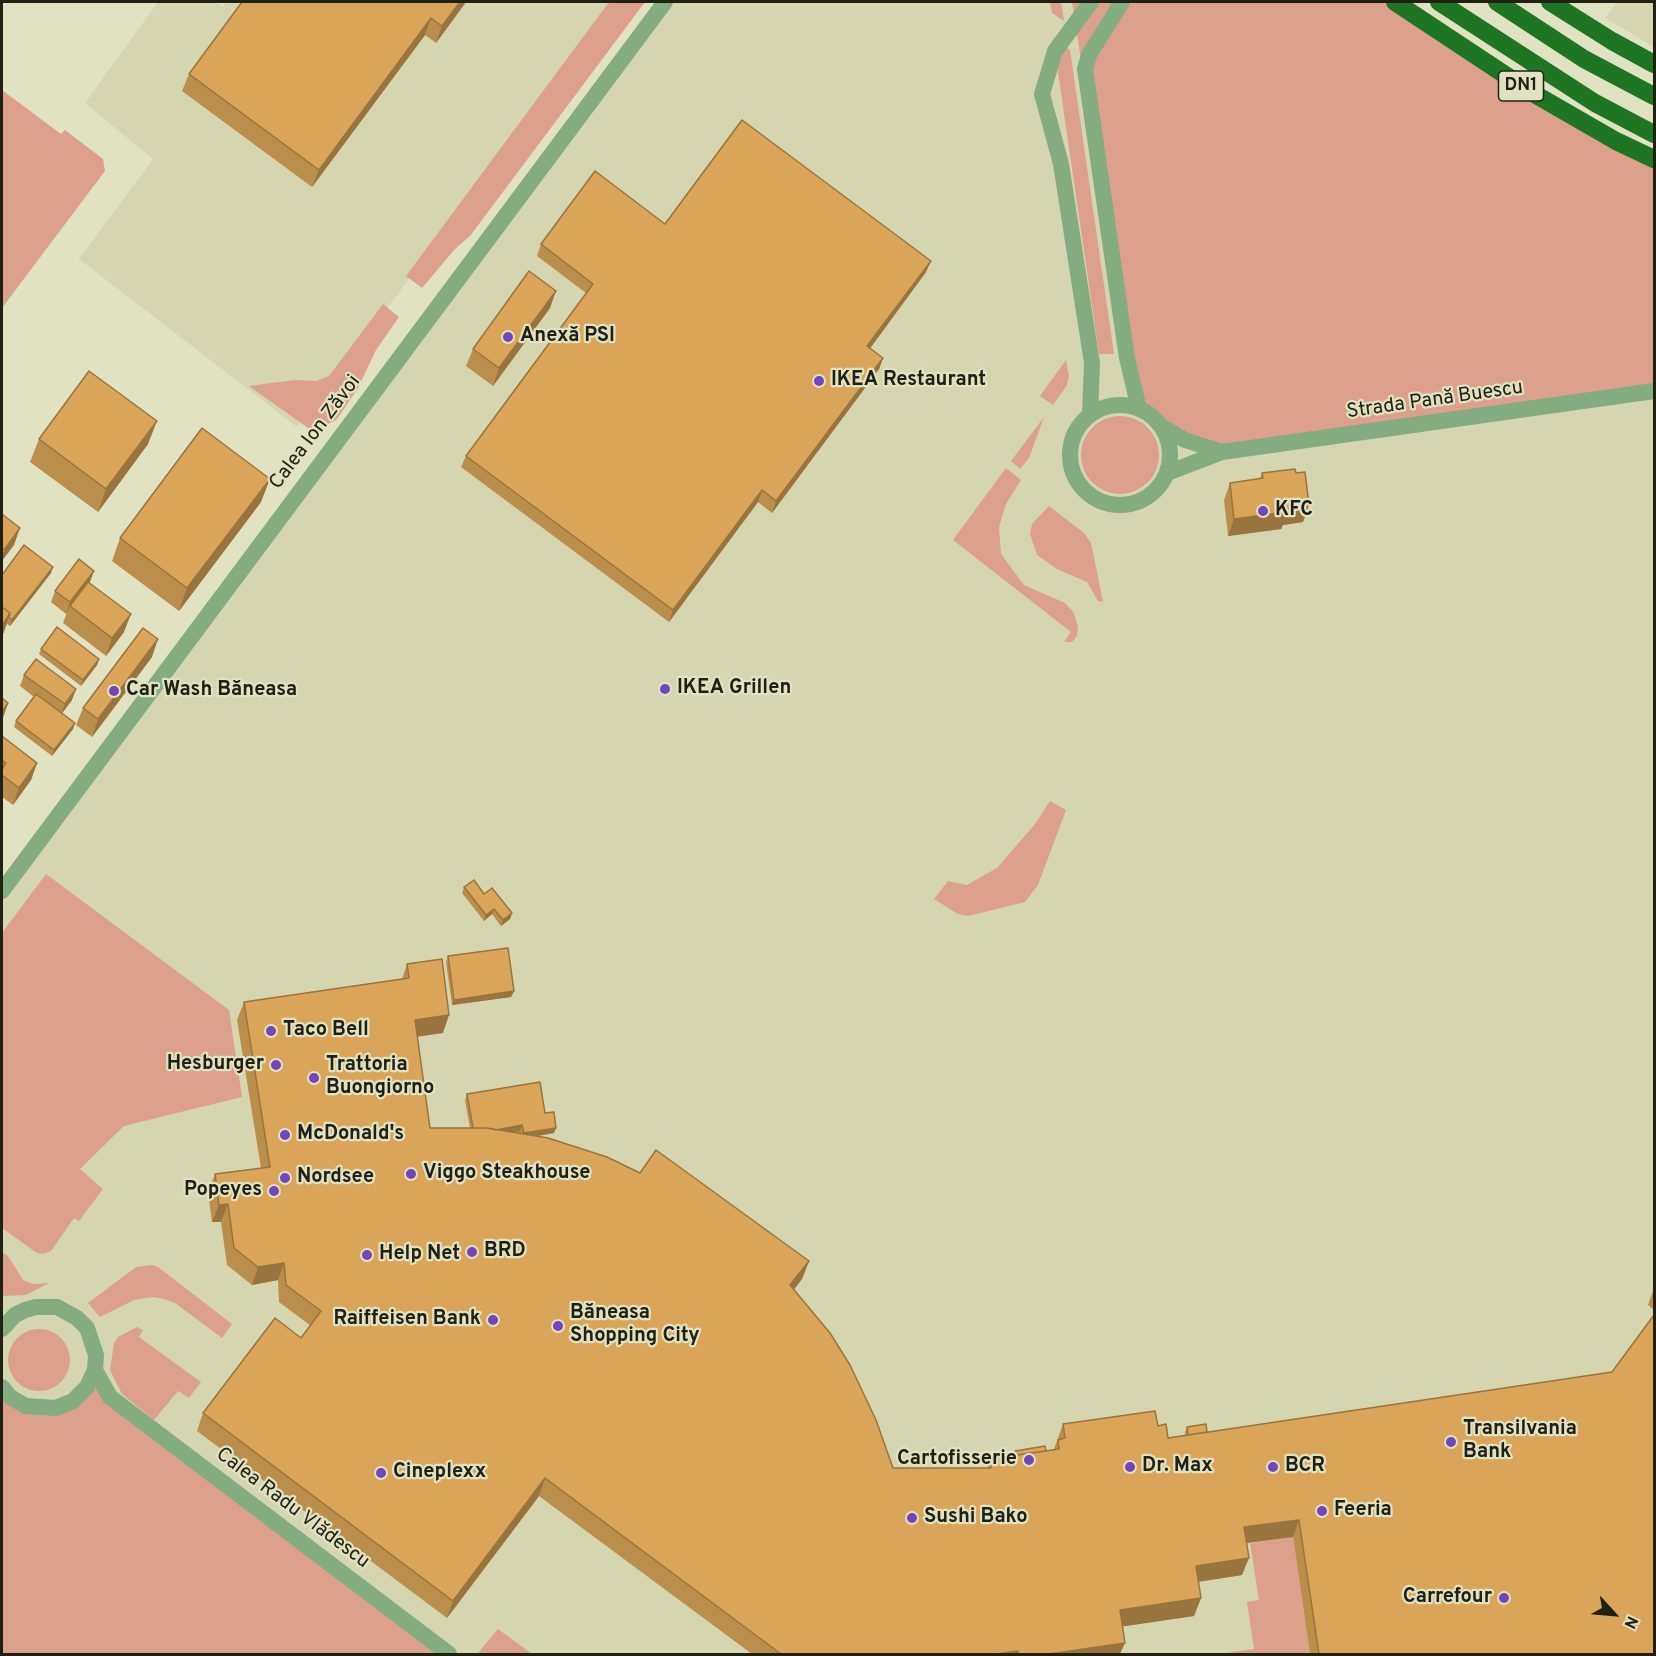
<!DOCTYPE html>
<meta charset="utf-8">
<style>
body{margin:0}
#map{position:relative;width:1656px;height:1656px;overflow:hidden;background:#e1e2c2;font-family:Overpass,sans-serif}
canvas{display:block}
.frame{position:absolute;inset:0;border:3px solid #202015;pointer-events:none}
.north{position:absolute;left:1584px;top:1584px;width:60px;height:60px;-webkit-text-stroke:4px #e1e2c2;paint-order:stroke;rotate:116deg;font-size:16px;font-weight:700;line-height:24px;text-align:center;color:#202015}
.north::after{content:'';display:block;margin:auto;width:21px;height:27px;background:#202015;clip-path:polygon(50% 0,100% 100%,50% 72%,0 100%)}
</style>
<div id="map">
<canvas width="1656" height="1656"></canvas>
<div class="frame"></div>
<div class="north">N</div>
</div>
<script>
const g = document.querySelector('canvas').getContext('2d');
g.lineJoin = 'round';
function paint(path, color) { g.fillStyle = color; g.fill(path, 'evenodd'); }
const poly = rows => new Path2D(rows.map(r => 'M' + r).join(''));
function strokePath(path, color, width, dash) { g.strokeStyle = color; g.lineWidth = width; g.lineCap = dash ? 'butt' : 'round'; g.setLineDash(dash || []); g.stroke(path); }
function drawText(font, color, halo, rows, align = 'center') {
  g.font = font + ' Overpass,sans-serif'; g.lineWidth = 4.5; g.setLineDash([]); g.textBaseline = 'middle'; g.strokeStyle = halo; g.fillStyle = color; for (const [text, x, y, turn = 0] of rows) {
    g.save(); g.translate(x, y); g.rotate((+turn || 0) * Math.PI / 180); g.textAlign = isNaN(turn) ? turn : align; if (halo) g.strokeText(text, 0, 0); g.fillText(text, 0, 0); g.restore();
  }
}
paint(poly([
 [158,2,215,2,223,7,226,2,619,2,297,427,79,259,153,159,85,103],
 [665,2,1395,2,1654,159,1654,1654,449,1654,46,1410,2,1387,2,891],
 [1617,2,1654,2,1654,47,1605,18]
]), '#d5d6b0');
paint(poly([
 [609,2,645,2,470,236,455,249,422,288,406,276],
 [1050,2,1061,2,1064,21,1052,13],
 [1072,2,1395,2,1654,159,1654,391,1222,452,1162,427,1139,409,1127,358],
 [1053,38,1070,50,1114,354,1099,354],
 [2,90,61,134,65,130,103,159,105,171,2,308],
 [383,304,399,317,376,350,358,388,337,419,323,427,308,428,249,386,295,380,316,381,329,376],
 [1066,360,1069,376,1067,385,1053,405,1040,396],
 '1081 455a39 39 0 1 1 78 0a39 39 0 1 1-78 0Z',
 [1044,417,1029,458,1020,469,1011,461],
 [1006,468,1021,480,1006,504,999,527,1001,554,1024,585,1065,603,1074,613,1078,628,1077,636,1072,642,1064,642,1071,632,953,540],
 [1049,506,1084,533,1091,543,1103,602,1098,601,1087,582,1057,569,1037,555,1030,534,1032,524],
 [1050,801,1066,810,1038,885,1025,902,968,916,958,914,934,899,948,881,967,885,997,868,1035,824],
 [46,874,229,1010,242,1097,124,1126,80,1169,103,1189,79,1221,74,1218,51,1251,43,1254,37,1253,2,1228,2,933],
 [2,1252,8,1256,23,1280,33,1284,49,1283,26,1295,2,1296],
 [152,1265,158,1267,232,1324,222,1338,175,1303,164,1299,153,1297,134,1300,100,1317,88,1303,136,1267],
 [137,1327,143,1330,139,1337,201,1382,189,1398,178,1391,154,1420,122,1394,110,1370,114,1343,118,1337],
 '8 1360a31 31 0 1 1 62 0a31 31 0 1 1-62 0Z',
 [91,1379,449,1654,2,1654,2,1384,46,1410],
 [1293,1537,1310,1654,1218,1654,1254,1649,1247,1602,1259,1600,1250,1543],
 [498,1629,532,1654,478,1653]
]), '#dda08a');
strokePath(poly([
 [1122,2,1089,55,1085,69,1127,358,1139,409],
 '1070 455a50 50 0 1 1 100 0a50 50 0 1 1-100 0Z',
 [1090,415,1092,363,1061,164,1042,94,1055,51,1091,2],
 [1162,427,1185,440,1222,452],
 [1167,473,1222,452,1654,391],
 [2,891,665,2],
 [2,1329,15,1315,25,1310,36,1307,57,1307,77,1318,87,1328,96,1355,95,1370,87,1387,73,1401,56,1408,26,1406,10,1397,2,1387],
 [95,1370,110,1397,449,1654]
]), '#83ad81', 16);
strokePath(poly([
 [1395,2,1531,92,1616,141,1654,159],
 [1439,2,1595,103,1654,134],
 [1497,2,1584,59,1654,96],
 [1550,2,1612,41,1654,64]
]), '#1f7622', 18);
paint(poly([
 [242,2,466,2,436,43,425,35,312,187,182,91,189,74],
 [665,224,926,272,870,348,883,358,879,369,772,513,758,502,669,622,461,467,466,456,586,293,537,256,541,244],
 [550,308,493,386,466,366,473,349],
 [39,439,148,444,98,512,30,462],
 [1262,473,1296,473,1309,505,1303,522,1283,525,1281,529,1228,536,1224,500,1230,483,1260,479],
 [261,502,179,611,112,561,120,538],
 [51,573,10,626,7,624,2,637,2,575],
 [89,583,124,632,106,656,63,623,67,612,66,614,51,602,55,591],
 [41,649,99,659,97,665,81,686,39,654],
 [152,657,92,737,76,725,83,708],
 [24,675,72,700,62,713,73,729,52,756,14,727,16,721,34,697,20,686],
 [2,736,37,763,31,780,13,805,2,797],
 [464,887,484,894,512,913,510,919,501,926,492,914,484,921,462,893],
 [448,956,514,991,511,997,452,1005,446,962],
 [407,964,443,1033,417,1036,430,1128,470,1128,465,1100,467,1094,545,1113,554,1133,537,1136,809,1261,802,1279,794,1290,893,1468,987,1468,990,1459,1013,1455,1015,1451,1046,1451,1054,1449,1063,1424,1158,1426,1168,1438,1185,1435,1185,1432,1187,1427,1207,1432,1654,1654,1310,1654,1293,1537,1246,1543,1242,1575,1198,1582,1201,1598,1194,1616,1122,1626,1120,1654,752,1654,539,1496,447,1618,197,1431,203,1413,301,1338,311,1326,279,1302,278,1280,252,1285,227,1265,221,1222,212,1222,208,1192,215,1174,261,1168,237,1020,244,1002,402,979],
 [1654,1288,1654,1310,1648,1305]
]), '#bb8e4c');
paint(poly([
 [460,2,466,2,436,43,442,26],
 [431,18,425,35,312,187,319,170],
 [931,261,926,272,863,358,867,346],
 [556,291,550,308,493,386,499,368],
 [883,358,879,369,772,513,776,501],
 [157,421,148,444,98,512,106,489],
 [270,479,261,502,179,611,187,588],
 [762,490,758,502,669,622,673,610],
 [1309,505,1303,522,1283,525,1281,529,1228,536,1234,519,1287,508],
 [20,528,14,545,2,561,2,555,4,550],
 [53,567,51,573,10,626,12,620],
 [94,571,90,582,70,606,66,614,70,602],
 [10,613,2,637,2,626],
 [131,614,124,632,106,656,112,638],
 [158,639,152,657,92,737,98,719],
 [99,659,97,665,81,686,83,680],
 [76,689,72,700,60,716,65,704],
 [8,703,2,721,2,712],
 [75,723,73,729,52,756,54,750],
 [37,763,31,780,13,805,19,788],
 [494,909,492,914,484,921,486,915],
 [512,913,510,919,501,926,503,920],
 [514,991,511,997,452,1005,454,1000],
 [449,1015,443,1033,409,1038,415,1020],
 [522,1125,520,1131,472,1139,474,1133],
 [556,1128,554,1133,521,1139,524,1133],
 [228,1204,221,1222,212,1222,219,1205],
 [809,1261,802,1279,783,1302,790,1285],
 [284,1263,278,1280,252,1285,258,1267],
 [545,1478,539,1496,447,1618,453,1601],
 [1299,1520,1293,1537,1238,1544,1244,1527],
 [1249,1558,1242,1575,1190,1583,1196,1566],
 [1201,1598,1194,1616,1113,1628,1120,1610],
 [1125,1643,1120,1654,1049,1654],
 [1018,1651,1017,1654,996,1654]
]), '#99743e');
const building = poly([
 [242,2,460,2,442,26,431,18,319,170,189,74,242,2],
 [742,120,931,261,867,346,883,358,776,501,762,490,673,610,466,456,593,284,541,244,595,171,665,224,742,120],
 [529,271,556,291,499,368,473,349,529,271],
 [89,371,157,421,106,489,39,439,89,371],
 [202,428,270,479,187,588,120,538,202,428],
 [1295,469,1296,473,1305,472,1309,505,1287,508,1287,512,1234,519,1230,483,1263,478,1262,473,1295,469],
 [2,514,20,528,4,550,2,548,2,514],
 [24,545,53,567,12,620,9,618,10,613,2,607,2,575,24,545],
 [79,559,94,571,70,602,55,591,79,559],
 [88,582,131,614,112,638,70,606,88,582],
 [2,607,10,613,2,626,2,607],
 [57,627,99,659,83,680,41,649,57,627],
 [143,628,158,639,98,719,83,708,143,628],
 [36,659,76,689,65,704,24,675,36,659],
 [36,694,75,723,54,750,16,721,36,694],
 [2,698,8,703,2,712,2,698],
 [2,736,37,763,19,788,2,775,2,769,6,763,2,760,2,736],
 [474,880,484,894,492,888,512,913,503,920,494,909,486,915,464,887,474,880],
 [508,948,514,991,454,1000,448,956,508,948],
 [442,959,449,1015,415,1020,430,1128,487,1128,548,1138,607,1157,640,1173,656,1150,809,1261,790,1285,830,1333,850,1365,876,1420,893,1468,991,1468,990,1459,1059,1449,1058,1440,1065,1438,1063,1424,1155,1411,1158,1426,1166,1424,1168,1438,1612,1372,1654,1315,1654,1654,1319,1654,1299,1520,1244,1527,1249,1558,1196,1566,1201,1598,1120,1610,1125,1643,1049,1654,1019,1654,1018,1651,996,1654,781,1654,545,1478,453,1601,203,1413,275,1318,301,1338,321,1311,286,1285,284,1263,258,1267,234,1248,228,1204,219,1205,215,1174,270,1167,244,1002,409,978,407,964,442,959],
 [540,1082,545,1113,554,1112,556,1128,524,1133,522,1125,496,1130,487,1128,473,1128,467,1094,540,1082],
 [1206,1424,1207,1432,1188,1435,1187,1427,1206,1424],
 [1045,1446,1046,1451,1016,1455,1015,1451,1045,1446]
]);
paint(building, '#daa558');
strokePath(building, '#99743e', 1.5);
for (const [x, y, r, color] of [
 [508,337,6,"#7245bd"],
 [819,381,6,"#7245bd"],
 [1263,511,6,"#7245bd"],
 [665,689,6,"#7245bd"],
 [114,691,6,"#7245bd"],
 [271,1031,6,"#7245bd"],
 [276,1065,6,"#7245bd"],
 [314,1078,6,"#7245bd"],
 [285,1135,6,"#7245bd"],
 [411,1174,6,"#7245bd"],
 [285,1178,6,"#7245bd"],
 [274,1191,6,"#7245bd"],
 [472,1252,6,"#7245bd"],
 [367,1255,6,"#7245bd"],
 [493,1320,6,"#7245bd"],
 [558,1326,6,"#7245bd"],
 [1451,1442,6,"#7245bd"],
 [1029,1460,6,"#7245bd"],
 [1130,1467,6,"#7245bd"],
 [1273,1467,6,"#7245bd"],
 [381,1473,6,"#7245bd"],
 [1322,1511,6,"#7245bd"],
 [912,1518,6,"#7245bd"],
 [1504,1598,6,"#7245bd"]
]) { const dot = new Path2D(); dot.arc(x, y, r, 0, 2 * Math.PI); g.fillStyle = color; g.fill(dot); strokePath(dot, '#e1e2c2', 2); }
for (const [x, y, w] of [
 [1521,86,45]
]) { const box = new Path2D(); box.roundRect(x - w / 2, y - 15, w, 30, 4.5); g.fillStyle = '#e1e2c2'; g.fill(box); strokePath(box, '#202015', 1.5); }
drawText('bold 18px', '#202015', null, [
 ["DN1",1521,86]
]);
drawText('bold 20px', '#202015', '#e1e2c2', [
 ["Anexă PSI",520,337],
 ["IKEA Restaurant",831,381],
 ["KFC",1275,511],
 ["IKEA Grillen",677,689],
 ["Car Wash Băneasa",126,691],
 ["Taco Bell",283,1031],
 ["Hesburger",264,1065,"right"],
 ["Trattoria",326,1066],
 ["Buongiorno",326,1089],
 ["McDonald's",297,1135],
 ["Viggo Steakhouse",423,1174],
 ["Nordsee",297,1178],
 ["Popeyes",262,1191,"right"],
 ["BRD",484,1252],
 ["Help Net",379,1255],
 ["Băneasa",570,1314],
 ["Shopping City",570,1337],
 ["Raiffeisen Bank",481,1320,"right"],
 ["Transilvania",1463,1430],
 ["Bank",1463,1453],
 ["Cartofisserie",1017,1460,"right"],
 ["Dr. Max",1142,1467],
 ["BCR",1285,1467],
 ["Cineplexx",393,1473],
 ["Feeria",1334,1511],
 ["Sushi Bako",924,1518],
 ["Carrefour",1492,1598,"right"]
], 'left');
drawText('20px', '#202015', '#e1e2c2', [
 ["Strada Pană Buescu",1435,401,-8],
 ["Calea Ion Zăvoi",316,433,-53],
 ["Calea Radu Vlădescu",292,1509,37]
]);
</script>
